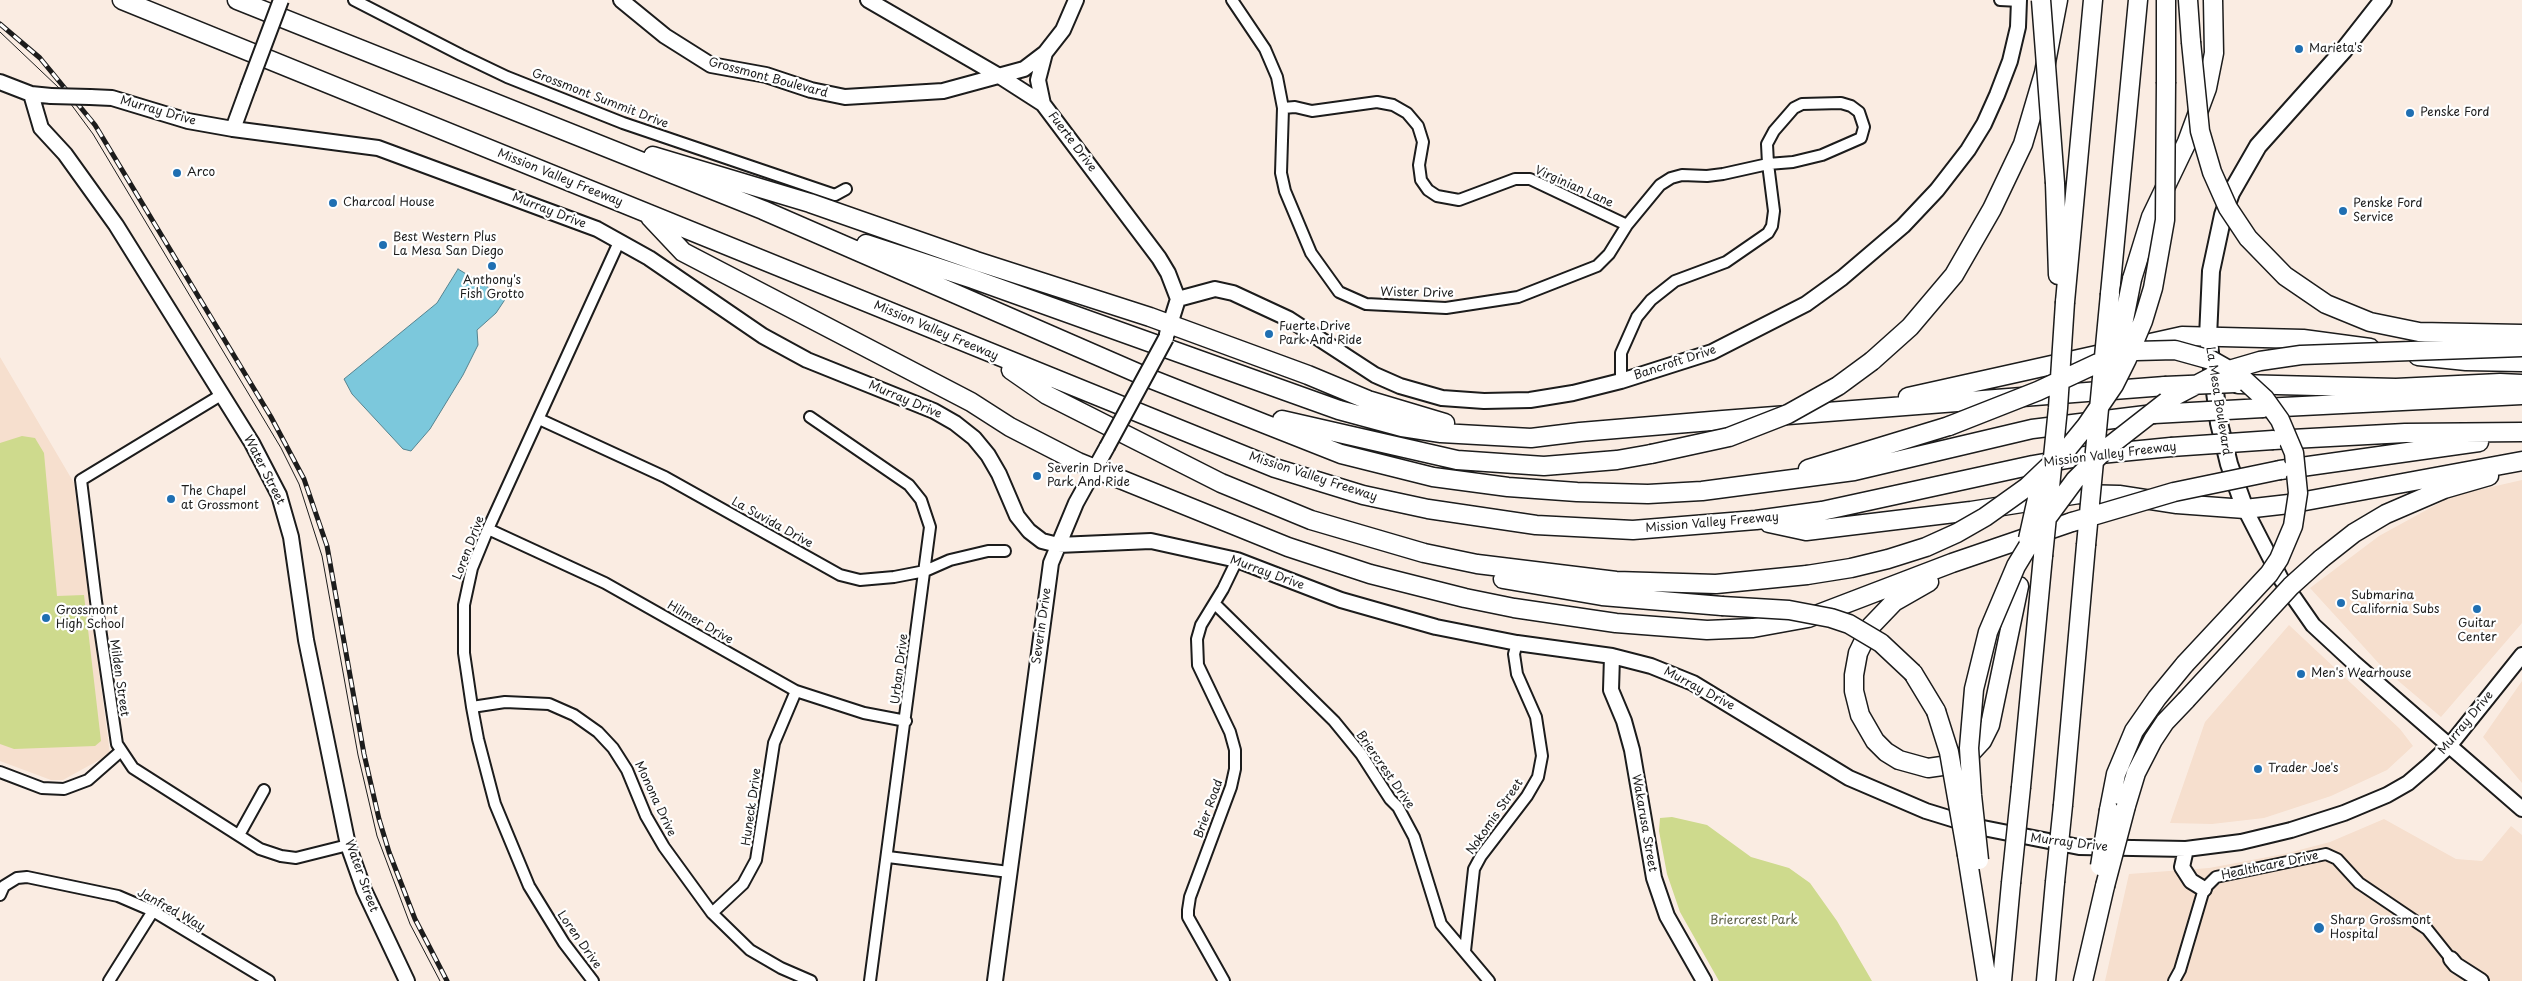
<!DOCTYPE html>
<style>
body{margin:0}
canvas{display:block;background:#faece2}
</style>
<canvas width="2522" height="981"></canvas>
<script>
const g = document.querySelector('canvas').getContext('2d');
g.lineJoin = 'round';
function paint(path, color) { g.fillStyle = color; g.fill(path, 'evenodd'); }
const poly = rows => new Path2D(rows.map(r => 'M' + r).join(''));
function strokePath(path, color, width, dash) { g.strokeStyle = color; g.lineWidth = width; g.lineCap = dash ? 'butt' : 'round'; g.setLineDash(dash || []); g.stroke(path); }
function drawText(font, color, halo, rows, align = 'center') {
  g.font = font + ' "Playpen Sans",sans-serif'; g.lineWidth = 4.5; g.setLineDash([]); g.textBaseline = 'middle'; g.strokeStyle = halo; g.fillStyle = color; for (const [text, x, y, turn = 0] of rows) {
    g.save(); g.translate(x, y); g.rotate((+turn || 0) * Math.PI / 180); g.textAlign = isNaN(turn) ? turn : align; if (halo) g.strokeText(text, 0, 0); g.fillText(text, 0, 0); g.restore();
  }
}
paint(poly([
 [0,357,74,483,110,754,63,780,51,780,0,761],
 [2522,480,2522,623,2441,717,2383,668,2310,588,2379,536,2452,496],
 [2289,625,2400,729,2413,746,2387,770,2331,796,2264,818,2212,824,2170,823,2205,722],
 [2522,681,2522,783,2483,737],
 [2384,819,2456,859,2482,861,2511,826,2522,835,2522,981,2105,981,2129,874,2209,868,2284,854,2330,842]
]), '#f6dfce');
paint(poly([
 [22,436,35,438,44,453,57,596,84,595,101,741,95,746,14,749,0,744,0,443],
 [1672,817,1707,825,1751,857,1789,868,1810,883,1837,921,1872,981,1719,981,1680,912,1667,874,1659,831,1660,818]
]), '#ceda8d');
const water = poly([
 [458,269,506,298,496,313,477,330,478,345,463,375,430,429,411,451,403,449,352,394,344,379,437,303,458,269]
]);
paint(water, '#7cc8dc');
strokePath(water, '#56838f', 1);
const street = poly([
 [354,0,461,55,507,77,623,123,835,195,846,189],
 [1232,0,1265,49,1277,77,1283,108,1281,173,1285,191,1311,253,1339,292,1366,304,1446,308,1518,297,1597,266,1609,254,1627,225,1660,185,1671,178,1682,175,1707,176,1723,174,1768,164,1793,162,1822,155,1861,138,1864,127,1859,112,1851,106,1841,103,1802,104,1794,108,1774,131,1767,144,1768,164,1774,211,1772,226,1768,233,1726,262,1675,281,1651,300,1637,317,1621,353,1621,381],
 [2000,0,2020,1],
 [1283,108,1295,107,1312,111,1377,102,1393,105,1407,113,1418,126,1423,142,1419,165,1421,180,1428,190,1437,196,1459,200,1515,179,1530,179,1627,225],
 [221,395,81,480,96,601,117,744,133,768,260,849,281,856,296,858,348,845],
 [810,417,909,485,921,500,930,527,870,981],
 [539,419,665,477,840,575,860,580,894,577,925,571,950,560,988,551,1005,551],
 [488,529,605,583,796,691,864,713,906,721],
 [1215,604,1334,721,1361,754,1390,799,1398,807,1414,837,1441,924,1489,981],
 [472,707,505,702,549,704,574,715,598,732,613,748,627,770,646,816,664,847,712,913,750,950,781,968,811,981],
 [0,772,42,788,64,789,88,780,121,751],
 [239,835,264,790],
 [888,857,1009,872],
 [0,895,4,886,17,878,27,877,118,896,153,911,269,981],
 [712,913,743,884,756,860,774,743,796,691],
 [1465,951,1474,869,1481,856,1527,796,1538,777,1542,756,1536,717,1517,674,1514,654,1517,643],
 [109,981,153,911],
 [593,981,564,943,529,886,495,804,478,739,472,707,464,653,464,605,472,568,488,529,619,242],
 [1224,981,1188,917,1188,910,1190,897,1231,787,1235,769,1235,750,1230,732,1198,665,1197,639,1201,625,1223,589,1237,560],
 [2174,981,2180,970,2204,889,2216,877,2326,854,2337,859,2359,883,2427,929,2451,959]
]);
const secondary = poly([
 [621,0,665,36,711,65,766,75,811,90,845,97,943,91,1024,69,1045,53,1063,30,1076,0],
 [868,0,1001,77,1043,104,1159,258,1168,273,1178,299],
 [0,82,31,94,51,96],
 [31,94,41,128,65,154,116,225,252,443,279,495,291,537,306,640,348,845,364,890,407,981],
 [90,97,112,98,188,121,233,129,378,148,597,229,649,258,763,336,807,360,934,411,955,423,974,438,988,455,999,474,1017,516,1029,531,1042,541,1058,545,1151,541,1237,560,1341,600,1436,627,1517,643,1612,656,1651,666,1693,683,1849,778,1926,811,1978,827,2079,847,2186,849,2241,842,2291,830,2344,813,2387,795,2408,783,2429,765,2450,745,2522,655],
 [1043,104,1038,80,1045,53],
 [233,129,248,88],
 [1178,299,1215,289,1233,293,1289,319,1375,375,1400,386,1442,398,1484,401,1530,400,1573,393,1621,381,1712,352,1806,304,1842,278,1903,226,1937,190,1968,150,1984,124,1997,95,2010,61,2018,27,2019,0],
 [1167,334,1178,299],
 [2245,509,2281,579,2313,625,2353,662,2522,809],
 [1612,656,1611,690,1624,721,1632,750,1654,878,1667,916,1704,981],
 [2186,849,2182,867,2191,881,2204,889],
 [2451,959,2456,965,2481,981],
 [995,981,1051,563,1076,503,1107,447]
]);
const primary = poly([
 [2245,509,2229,464,2219,423,2208,337,2211,271,2223,215,2231,193,2258,146,2343,51,2383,0]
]);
const highway = poly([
 [122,0,1275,468,1363,495,1428,509,1536,525,1633,530,1756,520,1822,511,2033,465,2090,455,2171,447],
 [237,0,763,210,1151,379,1341,454,1433,477,1508,487,1577,492,1648,494,1702,491,1854,471,2032,429,2154,414],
 [2166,0,2166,82],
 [2188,0,2191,42],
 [653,156,810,203,976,261,1150,317,1308,375,1368,400,1445,423],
 [2055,183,2058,275],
 [650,217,683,252,971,402,1010,427,1078,462,1288,547,1370,574,1465,598,1514,608,1616,623,1707,630,1753,628,1808,618,1952,563,2072,522],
 [866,244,973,279,1339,410,1402,427,1441,433,1531,438,1580,432,1723,420,2165,386],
 [2132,279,2151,217,2187,142,2207,88,2214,53,2213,0],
 [2110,294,2138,0],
 [2065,302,2093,0],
 [2418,356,2466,361,2522,362],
 [1872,361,1910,327,1954,275,1992,209,2023,144,2044,73,2058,0],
 [1011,370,1047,395,1221,483,1311,520,1424,553,1477,564,1616,581,1716,584,1807,575],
 [2238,384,2396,388,2500,383,2522,384],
 [1908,397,2182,336,2303,339,2370,348],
 [2263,408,2522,395],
 [1282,420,1457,460,1544,466,1617,460,1651,454],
 [2273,440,2405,433,2522,432],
 [1808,469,1949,426],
 [2280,470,2479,442],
 [1769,523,1806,531,1971,511,2079,494,2119,495,2177,504,2245,509,2289,504,2522,461],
 [2321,559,2354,533,2386,514,2444,489,2489,476],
 [1503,579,1602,596,1722,606],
 [1929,582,1894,602,1871,626,1858,653,1854,675,1854,691,1860,715,1875,741,1886,752,1899,760,1928,768,1942,766,1970,754,1982,741,1990,725,2019,586],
 [1913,673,1936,711],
 [2021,787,2043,556],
 [2063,805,2086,545],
 [2126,806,2136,773,2153,740,2165,722,2186,700],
 [2109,810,2116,774,2134,731,2157,698,2185,664],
 [1967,855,1987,981],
 [2002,981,2011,883],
 [2046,981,2055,882],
 [2083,981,2105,886]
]);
strokePath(street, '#1c1c1c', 14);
strokePath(secondary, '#1c1c1c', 18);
strokePath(primary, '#1c1c1c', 20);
strokePath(highway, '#1c1c1c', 21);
strokePath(street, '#fff', 10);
strokePath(secondary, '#fff', 14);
strokePath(primary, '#fff', 16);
strokePath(highway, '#fff', 18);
strokePath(poly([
 [0,32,59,88,93,134,281,448,299,484,322,556,358,755,377,836,410,924,440,981]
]), '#1c1c1c', 1);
const rail = poly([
 [0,24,40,58,95,125,271,417,304,479,327,546,364,754,379,819,389,852,415,919,447,981]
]);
strokePath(rail, '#1c1c1c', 5);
strokePath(rail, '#fff', 3, [9]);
const secondaryBridge = poly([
 [248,88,281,0],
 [51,96,90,97],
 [1107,447,1166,338]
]);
const highwayBridge = poly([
 [2041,0,2055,183],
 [2191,42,2200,131,2212,172,2228,208,2248,238,2285,276,2326,304,2370,322,2419,332,2522,334],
 [2115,365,2132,279],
 [2165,386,2235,383],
 [2154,414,2263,408],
 [1949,426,2038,391,2098,363,2136,351,2175,350,2211,360,2241,377,2265,399,2280,420,2294,453,2298,493,2293,526,2279,559,2269,574,2185,664],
 [2171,447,2273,440],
 [1651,454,1729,437,1788,414,1838,386,1872,361],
 [2072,522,2174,492,2280,470],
 [2028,539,2043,472],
 [2086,545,2110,294],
 [2043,556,2058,408,2065,302],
 [1807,575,1851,568,1888,559,1926,547,1957,533,1985,517,2027,487,2068,448,2086,426,2114,385,2127,359,2143,321,2153,288,2165,220,2166,82],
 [1722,606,1789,610,1831,618,1849,624,1881,643,1913,673],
 [2186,700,2291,586,2321,559],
 [1936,711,1949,752,1967,855],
 [1979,860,1972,795,1969,748,1974,689,1988,632,2016,566,2036,533,2075,480,2107,448,2171,398,2219,373,2260,361,2301,355,2522,347],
 [2100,866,2109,810],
 [2055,882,2063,805],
 [2011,883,2021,787],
 [2105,886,2126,806]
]);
strokePath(secondaryBridge, '#1c1c1c', 18, []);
strokePath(highwayBridge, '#1c1c1c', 21, []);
strokePath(secondaryBridge, '#fff', 14);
strokePath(highwayBridge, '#fff', 18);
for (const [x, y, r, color] of [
 [2299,49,5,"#1f6fb2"],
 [2410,113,5,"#1f6fb2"],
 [177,173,5,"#1f6fb2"],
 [333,203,5,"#1f6fb2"],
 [2343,211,5,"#1f6fb2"],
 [383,245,5,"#1f6fb2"],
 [492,266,5,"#1f6fb2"],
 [1269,334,5,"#1f6fb2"],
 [1037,476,5,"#1f6fb2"],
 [171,499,5,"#1f6fb2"],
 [2341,603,5,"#1f6fb2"],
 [2477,609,5,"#1f6fb2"],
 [46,618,5,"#1f6fb2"],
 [2301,674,5,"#1f6fb2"],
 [2258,769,5,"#1f6fb2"],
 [2319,928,6,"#1f6fb2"]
]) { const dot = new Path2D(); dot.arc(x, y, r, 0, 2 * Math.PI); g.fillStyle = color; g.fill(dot); strokePath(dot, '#fff', 2); }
drawText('12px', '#1c1c1c', '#fff', [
 ["Marieta's",2309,49],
 ["Penske Ford",2420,113],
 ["Arco",187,173],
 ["Charcoal House",343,203],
 ["Penske Ford",2353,204],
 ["Service",2353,218],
 ["Best Western Plus",393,238],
 ["La Mesa San Diego",393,252],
 ["Anthony's",492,281,"center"],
 ["Fish Grotto",492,295,"center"],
 ["Fuerte Drive",1279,327],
 ["Park And Ride",1279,341],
 ["Severin Drive",1047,469],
 ["Park And Ride",1047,483],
 ["The Chapel",181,492],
 ["at Grossmont",181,506],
 ["Submarina",2351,596],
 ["California Subs",2351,610],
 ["Grossmont",56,611],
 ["High School",56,625],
 ["Guitar",2477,624,"center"],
 ["Center",2477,638,"center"],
 ["Men's Wearhouse",2311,674],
 ["Trader Joe's",2268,769],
 ["Sharp Grossmont",2330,921],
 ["Hospital",2330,935]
], 'left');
drawText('12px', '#1c1c1c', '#fff', [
 ["Grossmont Boulevard",768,78,15],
 ["Grossmont Summit Drive",600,99,21],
 ["Murray Drive",158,111,16],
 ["Fuerte Drive",1072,142,53],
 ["Mission Valley Freeway",560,178,22],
 ["Virginian Lane",1574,187,24],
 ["Murray Drive",549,211,21],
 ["Wister Drive",1417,293,1],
 ["Mission Valley Freeway",936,331,23],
 ["Bancroft Drive",1675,363,-18],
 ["Murray Drive",905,400,23],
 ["La Mesa Boulevard",2218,401,81],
 ["Mission Valley Freeway",2110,455,-7],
 ["Water Street",264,470,63],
 ["Mission Valley Freeway",1313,477,18],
 ["La Suvida Drive",772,523,29],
 ["Mission Valley Freeway",1712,523,-5],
 ["Loren Drive",469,548,-69],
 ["Murray Drive",1267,573,20],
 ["Hilmer Drive",700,623,30],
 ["Severin Drive",1042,626,-82],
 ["Urban Drive",900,669,-83],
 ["Milden Street",119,678,82],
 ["Murray Drive",1699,689,28],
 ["Murray Drive",2466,723,-50],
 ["Briercrest Drive",1385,770,55],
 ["Monona Drive",655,799,65],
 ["Huneck Drive",752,807,-82],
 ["Brier Road",1209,809,-70],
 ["Nokomis Street",1495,817,-55],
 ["Wakarusa Street",1644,823,80],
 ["Murray Drive",2069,843,7],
 ["Healthcare Drive",2270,866,-12],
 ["Water Street",361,876,70],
 ["Janfred Way",171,910,29],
 ["Loren Drive",579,940,55]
]);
drawText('12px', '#5a5e44', '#fff', [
 ["Briercrest Park",1754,921]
]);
</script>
